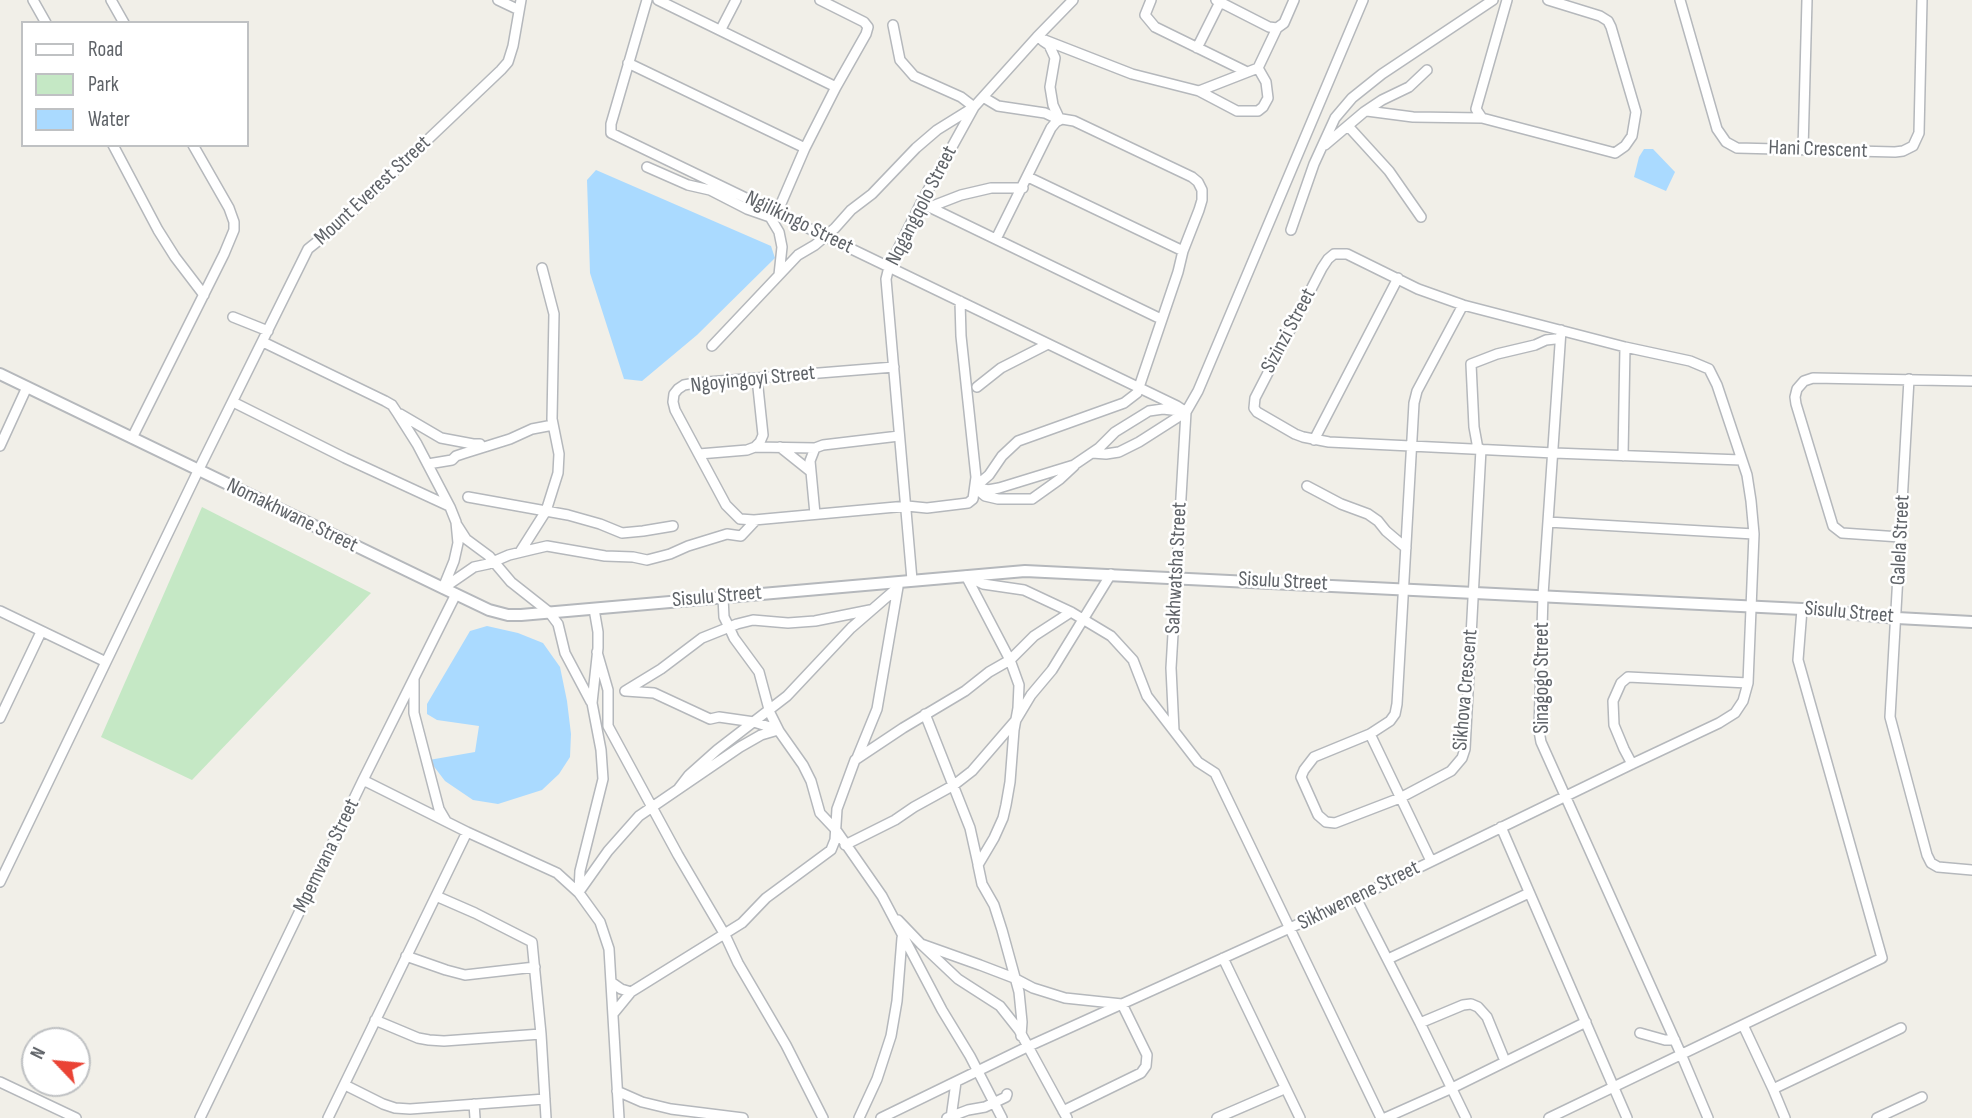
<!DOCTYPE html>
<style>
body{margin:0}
#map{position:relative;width:1972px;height:1118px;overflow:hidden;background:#f1efe8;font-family:"Sofia Sans Condensed",sans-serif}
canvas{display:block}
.legend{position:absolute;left:21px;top:21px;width:228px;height:126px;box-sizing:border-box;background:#fff;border:2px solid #bfc1c3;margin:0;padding:9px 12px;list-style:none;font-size:21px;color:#5f6368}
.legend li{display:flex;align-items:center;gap:14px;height:35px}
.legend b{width:35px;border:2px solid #bfc1c3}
.north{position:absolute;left:21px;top:1027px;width:70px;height:70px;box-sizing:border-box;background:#fff;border:2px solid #bfc1c3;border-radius:50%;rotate:296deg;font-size:19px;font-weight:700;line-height:28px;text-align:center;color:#5f6368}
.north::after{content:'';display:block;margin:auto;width:24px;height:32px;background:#ea4335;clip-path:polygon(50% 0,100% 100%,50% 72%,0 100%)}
</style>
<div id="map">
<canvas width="1972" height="1118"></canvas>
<ul class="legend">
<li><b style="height:9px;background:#fff"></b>Road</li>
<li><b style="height:19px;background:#c5e8c5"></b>Park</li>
<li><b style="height:19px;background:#aadaff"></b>Water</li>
</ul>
<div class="north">N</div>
</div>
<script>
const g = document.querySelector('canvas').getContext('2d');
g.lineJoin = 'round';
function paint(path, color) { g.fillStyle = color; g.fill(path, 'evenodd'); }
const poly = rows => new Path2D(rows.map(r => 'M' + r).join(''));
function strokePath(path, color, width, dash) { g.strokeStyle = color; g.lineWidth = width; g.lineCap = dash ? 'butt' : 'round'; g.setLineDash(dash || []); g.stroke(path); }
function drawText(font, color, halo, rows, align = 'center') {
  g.font = font + ' "Sofia Sans Condensed",sans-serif'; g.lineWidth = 5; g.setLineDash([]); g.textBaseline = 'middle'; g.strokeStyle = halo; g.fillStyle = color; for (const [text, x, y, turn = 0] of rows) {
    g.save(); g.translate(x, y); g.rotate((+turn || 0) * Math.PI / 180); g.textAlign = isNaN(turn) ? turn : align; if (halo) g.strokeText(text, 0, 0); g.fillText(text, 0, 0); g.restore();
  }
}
paint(poly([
 [202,507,371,593,192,780,101,737]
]), '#c5e8c5');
paint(poly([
 [1644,149,1653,149,1675,172,1666,191,1634,177,1639,157],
 [596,170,771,246,775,258,697,335,642,381,624,379,590,273,587,180],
 [487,626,518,633,543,643,560,667,567,701,571,734,570,757,559,774,542,790,498,804,473,800,445,781,429,760,475,752,479,726,437,720,427,714,427,704,470,631]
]), '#aadaff');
const minor = poly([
 [33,0,46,23],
 [111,0,124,23],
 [498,0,519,10],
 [647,0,611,124,611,133,1177,406,1186,412],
 [658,0,836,87],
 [1151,0,1145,15,1155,27,1247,72],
 [1216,0,1269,27,1277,28,1284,23,1294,0],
 [1363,0,1198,391,1186,412,1171,668,1174,731,1198,762,1215,773,1381,1118],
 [1507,0,1476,109,1482,118,1615,153,1625,146,1632,136,1636,112,1611,27,1608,21,1600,16,1548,0],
 [1680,0,1717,129,1726,142,1737,148,1895,152,1903,151,1913,146,1919,133,1922,0],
 [721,29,736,0],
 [1037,37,1132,74,1199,91,1258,68,1277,28],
 [1043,41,1049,45,1055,58,1050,87,1053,105,1060,120],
 [1197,48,1220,2],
 [628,63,805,148],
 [1199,91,1237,111,1258,111,1263,107,1268,98,1266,82,1258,68],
 [983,97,998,106,1045,113,1060,120],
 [1367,111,1413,117,1482,118],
 [1348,126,1389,171,1421,217],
 [113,145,158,230,175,257,204,295],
 [1325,145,1364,112,1382,100,1409,87,1427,70],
 [1803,150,1807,0],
 [647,167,688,185,710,190,747,209,770,217,779,232,782,247,779,275],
 [1028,177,1183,251],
 [921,203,1161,319],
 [930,207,961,195,991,188,1023,188],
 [777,213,805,148,836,87,866,34,868,27,864,22,820,0],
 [1291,230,1314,164,1335,118,1352,98,1382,74,1493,0],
 [1463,305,1417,391,1414,403,1397,704,1395,714,1390,721,1370,734,1314,757,1304,770,1301,777,1318,815,1326,822,1335,823,1400,798,1451,771,1462,758,1465,749,1466,730,1481,449],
 [233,317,268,331],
 [1561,330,1543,595,1539,731,1541,742,1681,1054,1708,1118],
 [263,342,385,401,392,405,398,414,417,444,450,507,456,522,458,543,454,561,443,588],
 [712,346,798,255,815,245,835,228,851,210,872,194,916,148,937,130,974,107,961,97,914,76,900,60,893,25],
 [894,367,695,383,684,385,678,389,674,394,673,402,675,410,726,505,740,519,754,520,907,506,927,508,968,503,973,499,976,477,961,336,960,301],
 [1909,379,1890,717,1927,855,1931,863,1938,867,1972,870],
 [977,387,1001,368,1048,344],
 [233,402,345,458,449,506],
 [400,414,441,438,473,444,480,444],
 [132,438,224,254,234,230,234,222,229,208,193,145],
 [1314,440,1398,278],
 [0,446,27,387],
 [755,447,815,448],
 [780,447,810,471],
 [1478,449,1474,427,1471,364,1497,354,1535,345,1546,340,1555,339],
 [1092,453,1106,454,1119,452,1139,442,1186,412],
 [699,454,747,450,755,447,760,442,763,435,757,378],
 [1623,456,1625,347],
 [428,464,452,460,456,456,465,453,510,439,532,429,553,425],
 [1307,486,1341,504,1368,514,1378,521,1386,531,1406,548],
 [975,487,989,475,1002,456,1018,441,1124,403,1137,393,1178,272,1183,251,1199,210,1202,200,1202,190,1198,182,1192,177,1074,121,1062,119,1056,122,1051,128,996,239],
 [975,487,988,490,999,488,1074,465,1099,448,1115,432,1149,411,1163,409,1180,411],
 [979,491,985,496,998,499,1032,499,1060,479,1074,466],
 [468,497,568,515,600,524,622,533,643,531,673,526],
 [815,514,810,461,815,448,823,445,899,436],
 [1548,522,1754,534],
 [457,525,466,539,489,556,511,582,549,612,558,624,565,653,591,702],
 [1900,537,1842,533,1833,526,1796,404,1795,397,1797,389,1804,381,1813,378,1972,381],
 [520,552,546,511,558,473,559,454,552,419,554,314,542,268],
 [966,576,1010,660,1019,685,1018,708,1014,730,1010,782,1006,805,1003,818,994,838,978,865,982,884,994,905,1002,930,1019,992,1022,1022,1021,1036],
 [967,576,983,584,1024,590,1071,612,1111,636,1133,660,1147,696,1174,731],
 [912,580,886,279,889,267,921,203,974,107,1037,37,1073,0],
 [445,587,474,567,488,564,509,555,534,549,547,546,605,556,633,557,647,560,670,554,688,546,727,534,741,536,756,520],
 [723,597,724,617,729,627,734,638,759,672,770,713,779,731,803,765,811,781,820,813,836,830,882,896,942,1010,970,1056,1002,1118],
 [0,611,106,662],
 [597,652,608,690,608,726,678,855,725,935,738,963,786,1045,823,1118],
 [414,679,414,713,439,809,446,821],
 [625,691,661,669,702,638,737,624,753,620,788,623,815,621,870,610],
 [626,691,654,693,710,719,719,717,754,722,776,729],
 [925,714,970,828,978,864],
 [0,718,41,632],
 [1370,734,1431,861],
 [857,758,877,709,898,587],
 [1632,764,1624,749,1614,725,1613,701,1621,683,1628,677,1748,683],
 [363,780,467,832,557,873,579,893,600,922,609,949,619,1118],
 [679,788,689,775,717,750,787,696,851,628,896,589],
 [1501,827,1627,1118],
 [845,845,895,820,914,807,954,785,972,771,1016,720,1031,695,1052,670,1111,574],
 [0,882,198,471,308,249,338,225,501,70,508,62,513,46,521,0],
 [581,889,608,851,639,816,740,747,761,735,778,730],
 [579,891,580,871,603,779,601,750,592,703,598,648,598,632,594,609],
 [436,896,475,913,532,942,541,1034,546,1118],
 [1356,898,1420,1023,1466,1118],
 [898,920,921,944,958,979,1000,1006,1019,1030,1067,1118],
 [921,944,980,965,1014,978,1033,988,1065,998,1122,1004,1147,1055,1146,1066,1141,1073,1063,1111],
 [406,956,446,970,465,975,535,967],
 [1223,958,1300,1118],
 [1388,959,1529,893],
 [611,982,621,989,631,992],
 [613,1014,631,992,742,923,766,898,831,850,835,840,837,809,855,760,903,728,965,691,989,672,1010,660,1034,636,1071,612],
 [375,1020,418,1038,429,1040,444,1041,541,1034],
 [1420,1023,1463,1005,1471,1004,1478,1007,1487,1017,1505,1061],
 [1743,1025,1773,1089,1785,1118],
 [1640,1033,1665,1040,1675,1040],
 [0,1082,76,1118],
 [345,1085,383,1104,395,1108,410,1109,545,1099],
 [1773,1089,1901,1028],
 [617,1091,642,1102,671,1109,743,1118],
 [474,1104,475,1118],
 [200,1118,363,780,456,594],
 [328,1118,467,832],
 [859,1118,877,1079,891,1036,897,1001,902,938],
 [881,1118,1027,1047,1356,898,1632,764,1719,723,1735,713,1743,701,1748,683,1754,534,1751,501,1747,475,1717,385,1709,369,1690,361,1625,347,1463,305,1418,289,1347,254,1334,254,1328,259,1322,268,1255,398,1254,408,1257,412,1295,434,1303,437,1329,442,1554,453,1741,460],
 [947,1118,968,1110,985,1107,1006,1097,1007,1094],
 [951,1118,956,1082],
 [1217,1118,1284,1089],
 [1385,1118,1450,1089,1586,1022],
 [1549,1118,1882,958,1798,660,1802,609],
 [1877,1118,1922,1097]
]);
const tertiary = poly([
 [0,374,443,588,489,610,508,615,521,615,1025,571,1802,609,1897,618,1972,622]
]);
strokePath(minor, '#b5b8bc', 12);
strokePath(tertiary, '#b5b8bc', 14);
strokePath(minor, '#fff', 9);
strokePath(tertiary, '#fff', 10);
drawText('21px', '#5f6368', '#fff', [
 ["Hani Crescent",1818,150,2],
 ["Mount Everest Street",373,191,-43],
 ["Nqgangqolo Street",922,206,-63],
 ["Ngilikingo Street",799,223,26],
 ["Sizinzi Street",1289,331,-62],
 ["Ngoyingoyi Street",753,380,-6],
 ["Nomakhwane Street",292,516,26],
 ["Galela Street",1901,540,-87],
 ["Sakhwatsha Street",1177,568,-87],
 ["Sisulu Street",1283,582,3],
 ["Sisulu Street",717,597,-5],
 ["Sisulu Street",1849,613,5],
 ["Sinagogo Street",1543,678,-90],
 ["Sikhova Crescent",1466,690,-85],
 ["Mpemvana Street",327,856,-64],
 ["Sikhwenene Street",1359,896,-26]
]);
</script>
